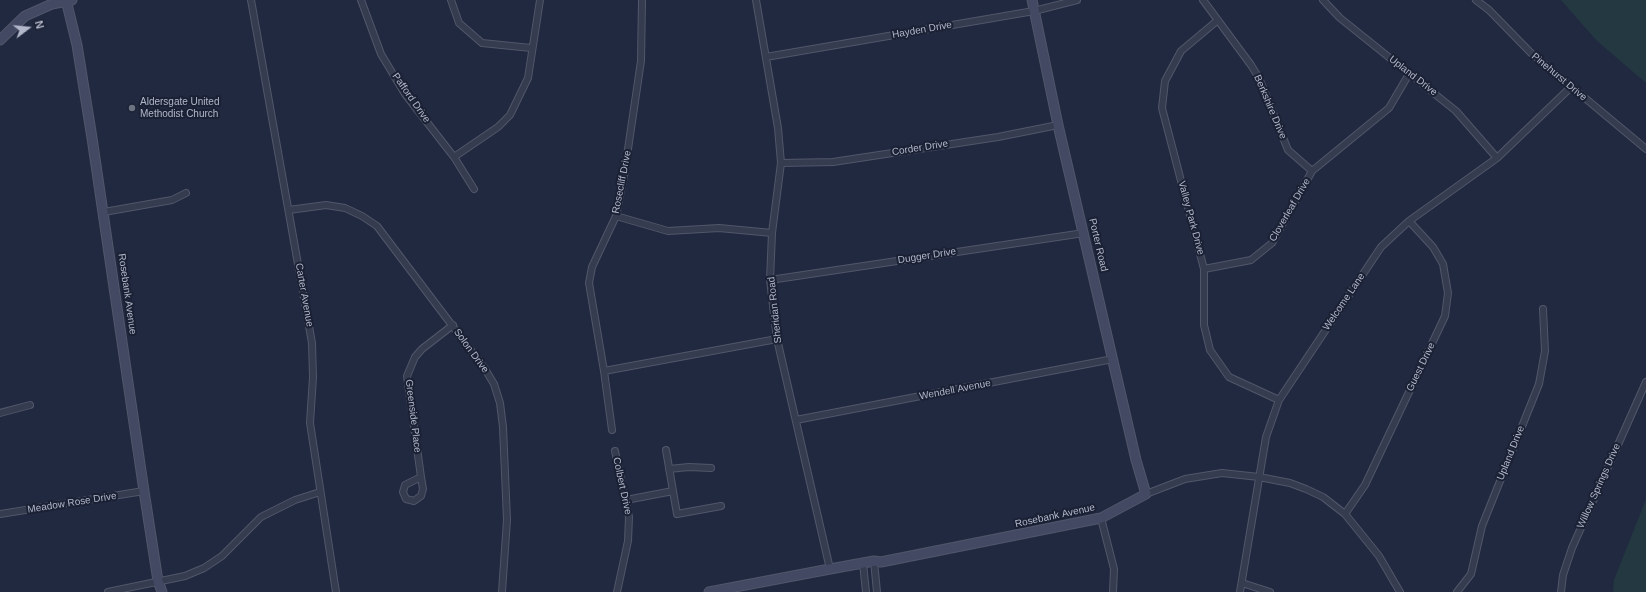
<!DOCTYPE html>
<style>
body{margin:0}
#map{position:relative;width:1646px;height:592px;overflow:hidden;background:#212940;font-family:Helvetica,sans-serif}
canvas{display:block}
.north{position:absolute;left:8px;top:8px;width:40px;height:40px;-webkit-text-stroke:3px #1b2134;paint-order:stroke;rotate:74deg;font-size:11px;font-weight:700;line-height:16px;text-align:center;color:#b2b7ca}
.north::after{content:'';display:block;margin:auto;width:14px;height:18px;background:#b2b7ca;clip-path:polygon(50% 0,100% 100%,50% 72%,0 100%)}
</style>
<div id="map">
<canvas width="1646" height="592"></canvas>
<div class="north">N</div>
</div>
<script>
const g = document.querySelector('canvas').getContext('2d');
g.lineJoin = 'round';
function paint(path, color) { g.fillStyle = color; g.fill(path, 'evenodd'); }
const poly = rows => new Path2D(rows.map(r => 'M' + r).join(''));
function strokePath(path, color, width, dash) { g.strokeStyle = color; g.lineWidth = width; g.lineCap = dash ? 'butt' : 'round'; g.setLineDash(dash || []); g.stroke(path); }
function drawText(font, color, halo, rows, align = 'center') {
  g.font = font + ' Helvetica,sans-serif'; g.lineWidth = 4; g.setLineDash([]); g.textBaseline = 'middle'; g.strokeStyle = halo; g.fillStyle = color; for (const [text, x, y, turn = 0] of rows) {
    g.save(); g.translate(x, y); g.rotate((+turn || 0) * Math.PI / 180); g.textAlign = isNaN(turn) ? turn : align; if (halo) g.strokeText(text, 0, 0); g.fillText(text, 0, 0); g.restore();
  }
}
paint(poly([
 [1561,0,1646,0,1646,83,1597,41],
 [1646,499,1646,592,1613,592,1614,580]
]), '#233841');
const street = poly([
 [251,0,312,343,313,377,310,423,336,592],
 [361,0,381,54,405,94,454,157,474,189],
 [451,0,459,23,482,43,531,48],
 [756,0,778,128,781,163,772,233,770,280,777,339,830,569],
 [1203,0,1251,65,1259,78,1288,150,1312,171],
 [1323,0,1340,18,1456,111,1497,158],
 [1476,0,1489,10,1531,53,1646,149],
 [1218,20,1181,51,1165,81,1162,108,1204,269,1204,325,1210,350,1229,377,1279,400],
 [766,57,1034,11,1077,0],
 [454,157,498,127,510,115,528,78,540,0],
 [781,163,833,162,998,137,1058,125],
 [289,210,326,205,345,208,362,216,377,226,485,369,494,384,500,403,503,427,507,520,502,592],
 [104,212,172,200,186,193],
 [616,216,668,231,719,228,772,233],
 [1204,269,1251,260,1272,243,1312,171,1389,108,1409,74],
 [770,280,1084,233],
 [604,371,777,339],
 [0,413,30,405],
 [796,420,1113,359],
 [612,430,604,371,589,283,592,267,616,216,624,176,641,61,642,0],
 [615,451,629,517,628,541,617,592],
 [669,469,689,467,711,468],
 [421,477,423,489,421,496,414,501,406,499,403,492,405,485,421,477,407,376,415,357,422,349,453,325],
 [673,491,677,514,721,506],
 [1146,494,1185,479,1222,473,1259,477,1290,483,1306,489,1323,497,1345,514,1379,556,1400,592],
 [626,500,673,491,666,450],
 [0,514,144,491],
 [1345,514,1365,485,1445,316,1448,293,1443,264,1433,247,1409,221],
 [1101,518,1114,569,1113,592],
 [874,561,877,592],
 [863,563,866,592],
 [1242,583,1270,592],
 [108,592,185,576,204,568,222,556,261,517,295,500,320,492],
 [1240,592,1266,437,1279,400,1381,247,1409,221,1497,158,1570,88],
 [1457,592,1471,574,1482,526,1539,384,1545,351,1543,309],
 [1561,592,1563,575,1572,548,1646,382]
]);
const secondary = poly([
 [66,0,77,45,92,138,144,491,158,581,162,592],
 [0,40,25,16,52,4,72,0],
 [709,592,830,569,874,561,881,562,1101,518,1146,494,1136,460,1058,125,1032,0]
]);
strokePath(street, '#51576a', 8);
strokePath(secondary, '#51576a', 11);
strokePath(street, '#363c4f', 6);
strokePath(secondary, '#434963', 9);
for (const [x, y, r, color] of [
 [132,108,4,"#6b7280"]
]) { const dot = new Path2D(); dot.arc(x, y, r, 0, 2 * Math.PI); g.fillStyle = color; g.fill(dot); strokePath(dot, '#1b2134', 1.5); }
drawText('10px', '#b2b7ca', '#1b2134', [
 ["Hayden Drive",922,30,-10],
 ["Upland Drive",1413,76,38],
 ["Pinehurst Drive",1559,77,40],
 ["Pafford Drive",411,98,55],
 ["Berkshire Drive",1270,107,67],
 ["Corder Drive",920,148,-9],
 ["Rosecliff Drive",622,182,-79],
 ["Cloverleaf Drive",1290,210,-60],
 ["Valley Park Drive",1191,218,75],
 ["Porter Road",1098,245,77],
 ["Dugger Drive",927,256,-9],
 ["Rosebank Avenue",127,294,82],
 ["Carter Avenue",304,295,80],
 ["Welcome Lane",1344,302,-56],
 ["Sheridan Road",775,310,-96],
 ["Solon Drive",471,351,54],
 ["Guest Drive",1421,367,-64],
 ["Wendell Avenue",955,390,-11],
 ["Greenside Place",413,416,83],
 ["Upland Drive",1511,453,-68],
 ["Colbert Drive",622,486,78],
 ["Willow Springs Drive",1599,486,-66],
 ["Meadow Rose Drive",72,503,-9],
 ["Rosebank Avenue",1055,516,-12]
]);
drawText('10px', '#b2b7ca', '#1b2134', [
 ["Aldersgate United",140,102],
 ["Methodist Church",140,114]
], 'left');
</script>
